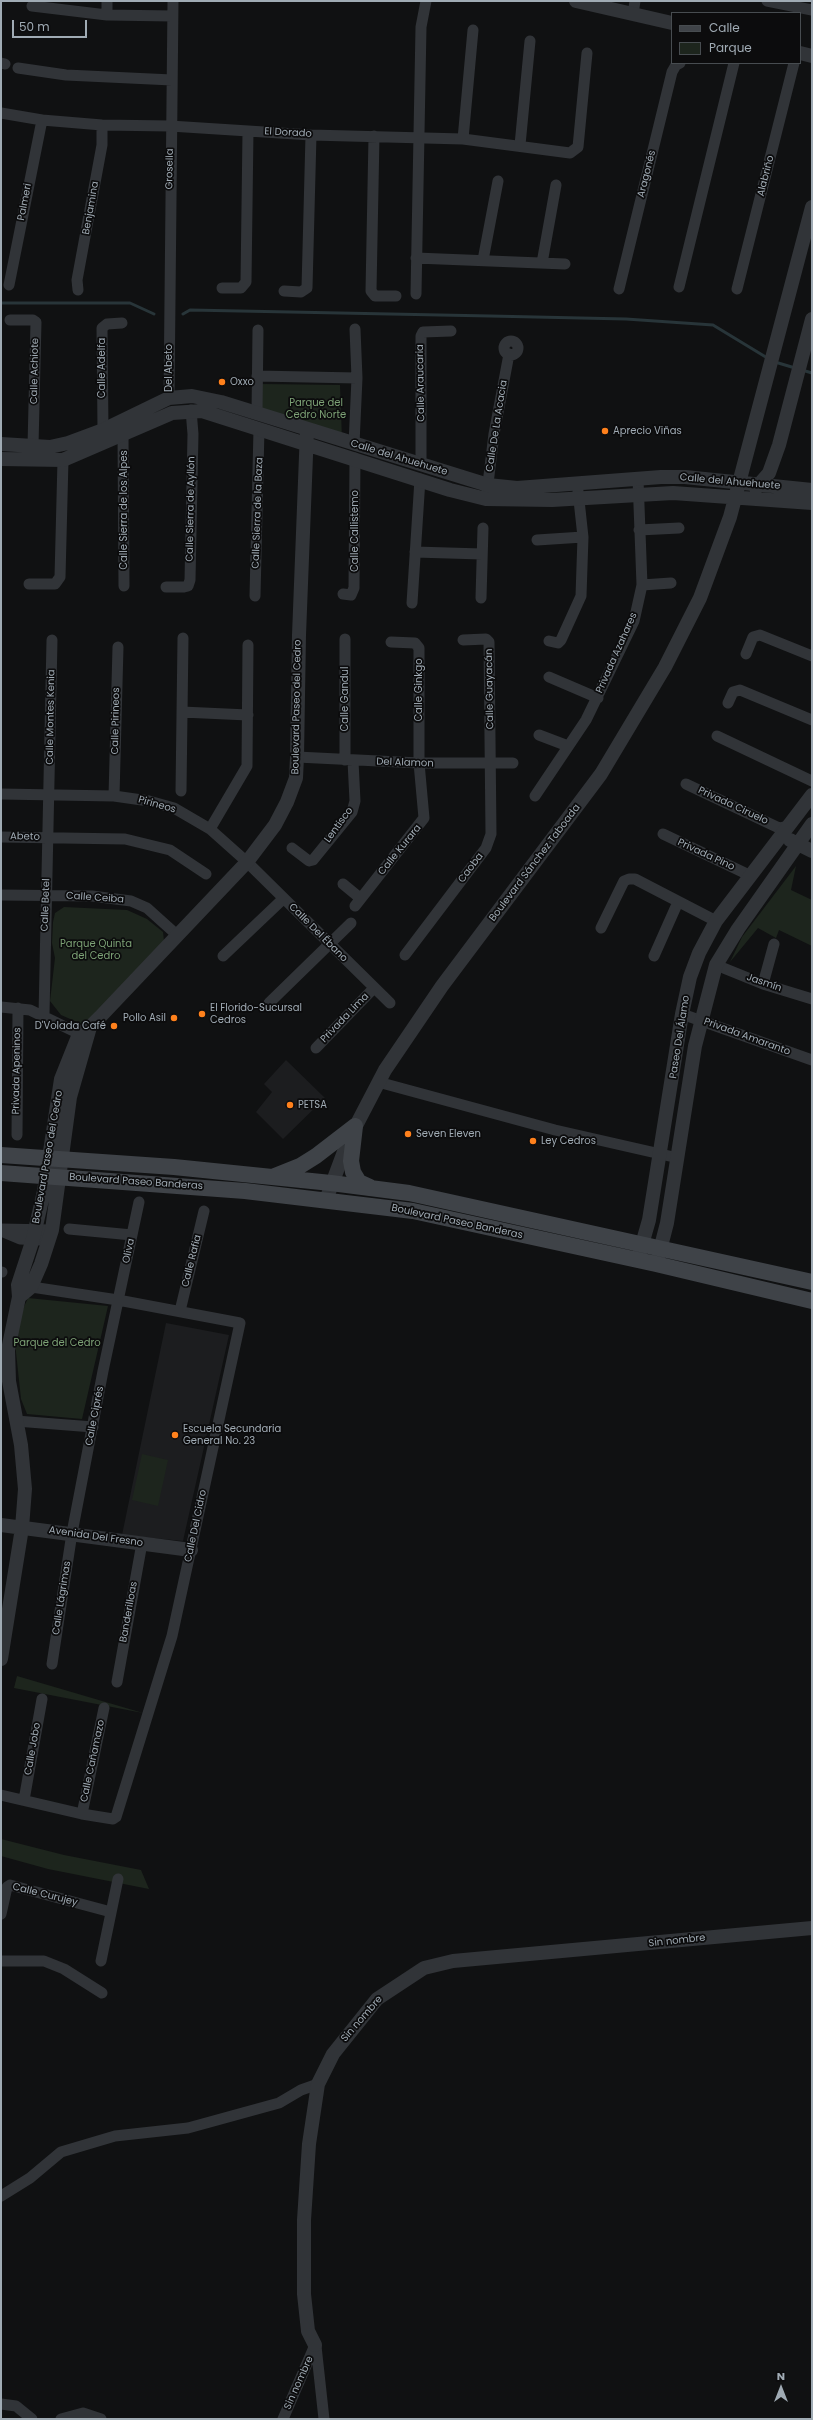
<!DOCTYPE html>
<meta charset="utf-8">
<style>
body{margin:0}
#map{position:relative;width:813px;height:2420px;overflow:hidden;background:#101112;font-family:Poppins,sans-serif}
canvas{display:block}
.frame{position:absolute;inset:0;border:2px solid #a0abb4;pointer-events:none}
.legend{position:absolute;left:671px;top:12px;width:130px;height:52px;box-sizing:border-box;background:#0c0c0d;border:1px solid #474c50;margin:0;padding:5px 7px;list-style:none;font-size:12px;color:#a0abb4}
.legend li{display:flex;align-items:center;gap:8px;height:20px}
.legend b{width:20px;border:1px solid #474c50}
.north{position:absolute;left:761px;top:2368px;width:40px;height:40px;-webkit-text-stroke:3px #0c0c0d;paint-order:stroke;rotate:0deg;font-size:11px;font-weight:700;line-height:16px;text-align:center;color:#a0abb4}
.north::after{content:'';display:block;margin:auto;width:14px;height:18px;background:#a0abb4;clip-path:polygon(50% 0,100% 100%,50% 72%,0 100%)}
.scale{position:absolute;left:12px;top:20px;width:75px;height:18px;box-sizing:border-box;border:2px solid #a0abb4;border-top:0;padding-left:5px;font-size:12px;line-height:14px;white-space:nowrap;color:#a0abb4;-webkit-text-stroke:3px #0c0c0d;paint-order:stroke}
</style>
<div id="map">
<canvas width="813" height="2420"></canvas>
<div class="frame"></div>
<ul class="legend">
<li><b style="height:5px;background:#3f4348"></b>Calle</li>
<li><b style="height:11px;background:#1d251d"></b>Parque</li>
</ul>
<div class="north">N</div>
<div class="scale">50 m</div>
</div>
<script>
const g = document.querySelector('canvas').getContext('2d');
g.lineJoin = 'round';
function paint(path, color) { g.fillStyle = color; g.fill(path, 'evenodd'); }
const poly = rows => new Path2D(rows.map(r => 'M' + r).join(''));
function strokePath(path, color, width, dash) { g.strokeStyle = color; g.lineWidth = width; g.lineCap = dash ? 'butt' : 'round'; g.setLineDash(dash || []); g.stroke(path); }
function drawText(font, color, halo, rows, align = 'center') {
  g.font = font + ' Poppins,sans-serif'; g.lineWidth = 3.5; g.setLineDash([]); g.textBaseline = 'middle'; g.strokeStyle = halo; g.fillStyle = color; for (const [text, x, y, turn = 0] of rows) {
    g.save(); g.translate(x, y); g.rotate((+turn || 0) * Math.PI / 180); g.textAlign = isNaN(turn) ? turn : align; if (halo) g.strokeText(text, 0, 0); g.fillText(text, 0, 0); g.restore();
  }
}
paint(poly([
 [286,1060,325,1098,283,1139,256,1112,272,1092,264,1084],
 [166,1323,229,1335,183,1541,122,1535]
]), '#1c1d1f');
paint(poly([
 [261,384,340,385,342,439,261,415],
 [796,866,791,890,812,900,812,946,779,930,776,938,758,928,730,962,742,937],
 [64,907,127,910,147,919,163,932,164,941,84,1025,61,1015,50,1001,55,958,52,943,53,922,55,913],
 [28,1298,108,1306,82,1419,27,1414,21,1399,15,1343,18,1320],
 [142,1454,168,1460,158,1506,132,1500],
 [17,1676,143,1713,14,1688],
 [1,1839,64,1855,141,1870,149,1889,48,1869,1,1856]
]), '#1d251d');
strokePath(poly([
 [1,303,130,303,154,314],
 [183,314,190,310,490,316,626,319,713,325,769,359],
 [775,362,795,368],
 [802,370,812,373]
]), '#283539', 3);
strokePath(poly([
 [767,1,812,10],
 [32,6,107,15,172,16],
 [633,14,635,1],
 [107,15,107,1],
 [1,63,5,64],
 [18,68,66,75,172,80],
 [1,113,42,120,102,125,170,126,311,135,463,139,570,153,578,147,587,53],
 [374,136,371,291,375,296,396,296],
 [463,139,473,30],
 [520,145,530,41],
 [416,258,565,264],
 [483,260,498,181],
 [542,263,556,185],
 [9,285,42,120],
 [679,287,734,63],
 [222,288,241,288,246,282,248,131],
 [619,289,672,72,676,65,680,63],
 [737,289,794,63],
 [78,290,77,280,102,145,102,125],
 [284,291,301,292,307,288,311,135],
 [416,294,421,27,426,1],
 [10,320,33,320,36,322,33,446],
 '504 348a7 7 0 1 1 14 0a7 7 0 1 1-14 0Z',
 [257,376,357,378],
 [169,398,173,1],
 [257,413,258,330],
 [103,430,102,328,107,324,122,323],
 [123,434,124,586],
 [354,444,357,378,355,329],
 [421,463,421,336,423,332,451,331],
 [487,492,494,434,509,354],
 [639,530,679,528],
 [537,540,583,537],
 [415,552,482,554],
 [29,584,55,584,60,577,63,460],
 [642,585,671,583],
 [166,587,184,587,188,586,190,580,193,434,191,410],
 [343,594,351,595,354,588,355,458],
 [255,596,259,429],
 [481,598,483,528],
 [412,603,420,479],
 [345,639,345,760],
 [549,641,558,643,561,640,581,596,583,537,578,491],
 [746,654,753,637,760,635,812,656],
 [549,677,598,698],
 [728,703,733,692,740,690,812,720],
 [182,712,248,715],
 [539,735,568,746],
 [717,736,812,781],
 [297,757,419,763,513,763],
 [686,784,779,828,788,826],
 [181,791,183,638],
 [1,794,114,796,149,801,174,808,210,829,247,862,390,1003],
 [114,796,118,647],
 [535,796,586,720,634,621,642,585,638,479],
 [210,829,247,766,248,645],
 [663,834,749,875],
 [1,837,125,839,170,850,206,874],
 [292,848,309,861,313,860,352,812,355,801,353,761],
 [343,884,360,898],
 [1,895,92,896,131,901,147,908,177,935],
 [355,906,424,818,419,763,419,648,415,643,391,642],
 [601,928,624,881,629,879,635,879,716,921],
 [405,955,486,848,491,834,489,642,486,639,463,640],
 [223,956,283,899],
 [654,956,678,902],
 [716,965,763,984,812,999],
 [763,984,774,944],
 [269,1003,351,923],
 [1,1007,30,1010,86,1037],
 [682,1014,812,1060],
 [44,1015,52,640],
 [316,1048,373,989],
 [378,1082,555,1130,678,1158],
 [17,1135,18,1008],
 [1,1229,52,1230],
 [69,1229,132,1235],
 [1,1231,20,1239,41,1240],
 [1,1272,2,1272],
 [180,1311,204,1211],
 [16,1421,93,1427],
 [52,1664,72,1533,103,1371,139,1202],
 [117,1682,142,1543],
 [1,1795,82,1814,113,1819,116,1817,172,1636,240,1323,118,1300,25,1286],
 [24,1800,42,1699],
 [82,1814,104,1708],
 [1,1914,7,1887,10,1885,111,1912],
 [1,1961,44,1961,64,1969,102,1993],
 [101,1961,118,1879],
 [1,2196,30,2178,61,2152,115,2136,188,2128,279,2103,301,2090,318,2084],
 [316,2346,324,2419],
 [1,2404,16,2406,32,2419],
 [61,2419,83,2413,101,2419],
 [283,2419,315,2345]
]), '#313438', 11);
strokePath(poly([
 [576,1,672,23],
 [800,53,812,56],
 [1,444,50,447,68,443,103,430,169,398,192,396,221,402,488,485,517,488,661,477,685,477,812,490],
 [1,459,63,460,172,413,202,411,450,490,486,499,552,500,673,493,812,503],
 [756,488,769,473,779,445,812,319],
 [790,840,812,851],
 [326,1200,348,1141,385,1070,442,986,601,774,665,667,700,598,730,517,812,207],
 [639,1255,649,1220,682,1014,690,977,699,953,716,921,812,795],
 [658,1258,667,1223,695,1046,716,965,738,929,812,824],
 [19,1297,31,1287,41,1264,52,1230,70,1097,90,1027],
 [1,1525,191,1550],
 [1,1659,22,1528,25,1489,21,1445,9,1381,8,1350,19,1297,18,1285,33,1239,44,1191,61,1079,79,1034,90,1027,100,1017,247,862,275,825,287,802,296,778,297,757,299,635,307,430],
 [315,2345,308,2331,304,2294,304,2220,309,2144,318,2084,333,2054,377,1999,424,1968,453,1961,812,1928]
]), '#313438', 14);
strokePath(poly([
 [355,1126,351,1161,353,1172,359,1182,370,1187],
 [1,1155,174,1167,331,1183,409,1193,812,1282],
 [1,1173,245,1191,413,1211,656,1264,812,1301],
 [275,1176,300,1166,316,1156,355,1126]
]), '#3f4348', 16);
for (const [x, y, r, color] of [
 [222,382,4,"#ff811c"],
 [605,431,4,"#ff811c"],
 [202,1014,4,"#ff811c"],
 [174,1018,4,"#ff811c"],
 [114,1026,4,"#ff811c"],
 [290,1105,4,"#ff811c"],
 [408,1134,4,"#ff811c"],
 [533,1141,4,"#ff811c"],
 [175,1435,4,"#ff811c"]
]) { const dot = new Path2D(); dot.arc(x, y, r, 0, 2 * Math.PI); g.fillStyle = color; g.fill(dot); strokePath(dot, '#0c0c0d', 1.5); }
drawText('10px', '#a0abb4', '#0c0c0d', [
 ["El Dorado",288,133,3],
 ["Grosella",170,169,-89],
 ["Aragonés",647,174,-76],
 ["Alabriño",766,176,-76],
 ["Palmeri",25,202,-79],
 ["Benjamina",91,208,-80],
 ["Calle Adelfa",102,368,-90],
 ["Del Abeto",169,368,-90],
 ["Calle Achiote",35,371,-89],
 ["Calle Araucaria",421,383,-91],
 ["Calle De La Acacia",497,426,-81],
 ["Calle del Ahuehuete",399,458,17],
 ["Calle del Ahuehuete",730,482,5],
 ["Calle Sierra de Ayllón",191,509,-89],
 ["Calle Sierra de los Alpes",124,510,-90],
 ["Calle Sierra de la Baza",258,513,-88],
 ["Calle Callistemo",355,531,-90],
 ["Privada Azahares",617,653,-66],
 ["Calle Guayacán",490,689,-91],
 ["Calle Ginkgo",419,690,-90],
 ["Calle Gandul",345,699,-90],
 ["Boulevard Paseo del Cedro",297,707,-89],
 ["Calle Montes Kenia",51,717,-89],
 ["Calle Pirineos",116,721,-89],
 ["Del Alamon",405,763,2],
 ["Pirineos",157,805,16],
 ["Privada Ciruelo",733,806,25],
 ["Lentisco",339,825,-54],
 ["Abeto",25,837,1],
 ["Calle Kurara",400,850,-51],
 ["Privada Pino",706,855,25],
 ["Boulevard Sánchez Taboada",535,863,-53],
 ["Caoba",471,868,-53],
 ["Calle Ceiba",95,898,4],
 ["Calle Betel",46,905,-88],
 ["Calle Del Ébano",318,933,45],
 ["Jasmín",764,983,19],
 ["Privada Lima",345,1018,-46],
 ["Paseo Del Álamo",680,1037,-81],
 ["Privada Amaranto",747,1037,20],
 ["Privada Apeninos",17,1071,-89],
 ["Boulevard Paseo del Cedro",48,1157,-80],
 ["Boulevard Paseo Banderas",136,1182,4],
 ["Boulevard Paseo Banderas",457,1222,12],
 ["Oliva",129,1251,-78],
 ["Calle Rafia",192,1261,-76],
 ["Calle Ciprés",95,1416,-79],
 ["Calle Del Cidro",196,1526,-78],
 ["Avenida Del Fresno",96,1537,8],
 ["Calle Lágrimas",62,1598,-81],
 ["Banderilloas",129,1612,-80],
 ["Calle Jobo",33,1749,-80],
 ["Calle Cañamazo",93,1761,-78],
 ["Calle Curujey",45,1895,14],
 ["Sin nombre",677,1941,-6],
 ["Sin nombre",362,2019,-49],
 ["Sin nombre",299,2383,-66]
]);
drawText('10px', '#a0abb4', '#0c0c0d', [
 ["Oxxo",230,382],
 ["Aprecio Viñas",613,431],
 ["El Florido-Sucursal",210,1008],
 ["Cedros",210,1020],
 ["Pollo Asil",166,1018,"right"],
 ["D'Volada Café",106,1026,"right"],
 ["PETSA",298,1105],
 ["Seven Eleven",416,1134],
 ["Ley Cedros",541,1141],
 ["Escuela Secundaria",183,1429],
 ["General No. 23",183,1441]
], 'left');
drawText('10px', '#7ca175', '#0c0c0d', [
 ["Parque del",316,403],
 ["Cedro Norte",316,415],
 ["Parque Quinta",96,944],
 ["del Cedro",96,956],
 ["Parque del Cedro",57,1343]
]);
</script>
